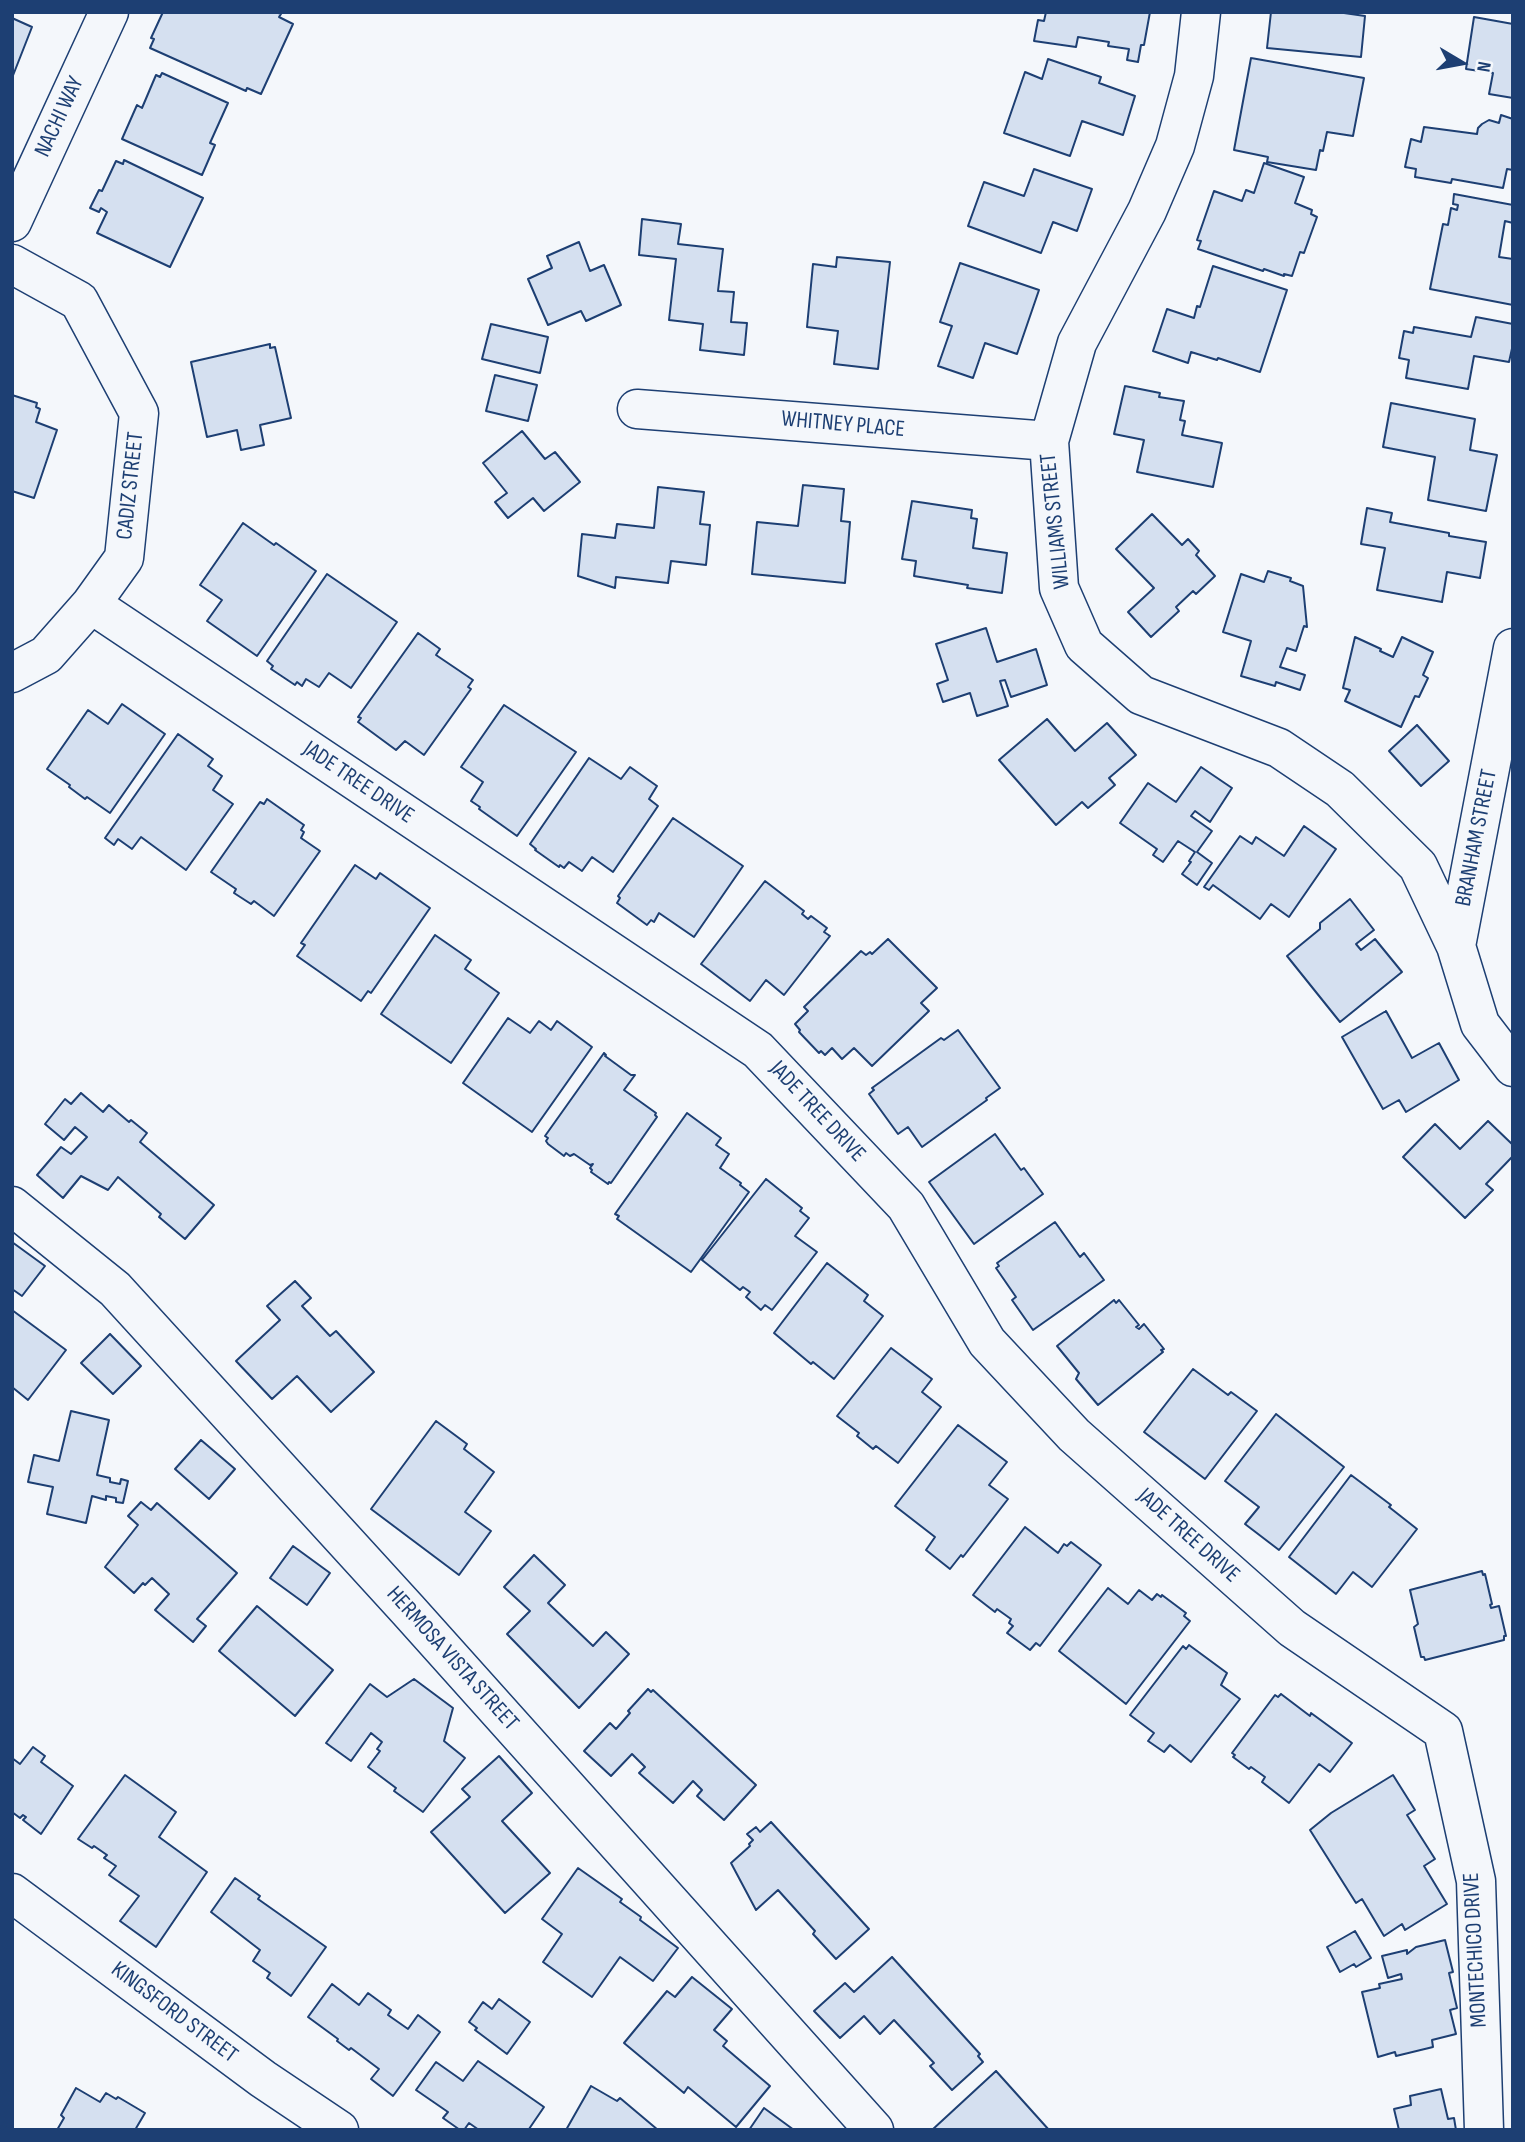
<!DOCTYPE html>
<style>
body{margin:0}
#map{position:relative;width:1525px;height:2142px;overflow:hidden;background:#f4f7fb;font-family:"Sofia Sans Condensed",sans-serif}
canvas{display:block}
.frame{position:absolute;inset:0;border:14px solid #1d3f73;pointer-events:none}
.north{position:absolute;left:1427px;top:28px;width:70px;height:70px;-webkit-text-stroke:5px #f4f7fb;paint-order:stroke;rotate:100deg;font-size:19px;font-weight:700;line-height:28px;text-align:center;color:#1d3f73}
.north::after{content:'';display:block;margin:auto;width:24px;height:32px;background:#1d3f73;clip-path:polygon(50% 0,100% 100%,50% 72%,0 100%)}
</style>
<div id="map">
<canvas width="1525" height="2142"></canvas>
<div class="frame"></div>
<div class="north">N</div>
</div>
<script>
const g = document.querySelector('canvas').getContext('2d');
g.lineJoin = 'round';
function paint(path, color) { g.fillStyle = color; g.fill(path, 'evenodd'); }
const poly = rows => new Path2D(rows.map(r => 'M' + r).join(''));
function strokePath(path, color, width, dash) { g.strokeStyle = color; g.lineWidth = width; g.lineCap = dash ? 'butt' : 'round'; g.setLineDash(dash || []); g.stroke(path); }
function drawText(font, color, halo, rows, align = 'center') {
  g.font = font + ' "Sofia Sans Condensed",sans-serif'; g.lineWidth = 5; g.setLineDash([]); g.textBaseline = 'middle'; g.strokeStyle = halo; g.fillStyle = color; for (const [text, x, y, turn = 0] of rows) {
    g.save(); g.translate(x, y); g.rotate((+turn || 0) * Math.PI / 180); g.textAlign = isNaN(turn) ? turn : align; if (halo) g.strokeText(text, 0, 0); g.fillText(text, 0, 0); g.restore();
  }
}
const building = poly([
 [163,12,276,12,281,14,279,17,293,24,261,94,247,88,246,91,150,48,154,39,151,38,163,12],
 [1046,12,1150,12,1144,45,1141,45,1138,62,1127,60,1129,49,1108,46,1109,42,1078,37,1076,47,1034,41,1038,20,1044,21,1046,12],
 [1271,12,1337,12,1365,16,1361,57,1267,48,1271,12],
 [1474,17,1513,24,1513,98,1489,94,1493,73,1466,69,1474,17],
 [12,18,32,27,12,78,12,18],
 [1251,58,1364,78,1353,136,1327,132,1323,151,1320,150,1316,170,1267,162,1268,157,1234,150,1251,58],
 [1048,59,1101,77,1099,83,1135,96,1123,135,1082,121,1070,156,1004,133,1025,72,1042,79,1048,59],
 [162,73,228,103,210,143,215,145,202,175,122,139,137,105,142,108,156,75,160,77,162,73],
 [1501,115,1513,119,1513,170,1507,169,1503,188,1452,179,1451,183,1415,177,1416,169,1405,167,1411,139,1421,142,1424,127,1477,134,1478,128,1482,124,1489,120,1499,123,1501,115],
 [124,160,203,198,170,267,97,233,107,212,101,208,99,212,90,208,99,190,102,191,116,161,123,164,124,160],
 [1264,163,1304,177,1295,203,1312,210,1311,214,1317,217,1304,253,1300,252,1292,276,1284,274,1284,276,1264,269,1263,271,1198,249,1201,241,1197,240,1214,191,1242,201,1246,190,1254,193,1264,163],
 [1034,169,1092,189,1077,231,1053,222,1041,253,968,226,984,182,1024,196,1034,169],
 [1454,194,1513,205,1513,223,1505,221,1499,257,1513,259,1513,305,1430,289,1443,224,1448,225,1451,208,1457,210,1458,205,1453,204,1454,194],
 [642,219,681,224,678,244,723,249,718,291,734,292,731,322,747,323,744,355,700,350,703,324,669,320,676,259,639,255,642,219],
 [579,242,590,271,604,265,621,305,586,321,581,311,548,325,528,279,552,268,547,256,579,242],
 [837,257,890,262,878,369,834,364,838,331,807,327,813,264,836,267,837,257],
 [960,263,1039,290,1017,354,985,343,973,378,938,366,952,326,940,322,960,263],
 [1213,266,1287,290,1260,372,1218,358,1217,360,1191,352,1188,363,1153,351,1167,309,1194,318,1197,306,1200,307,1213,266],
 [1476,317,1513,324,1513,344,1509,362,1474,356,1468,389,1406,378,1409,360,1399,358,1404,331,1413,333,1414,327,1471,337,1476,317],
 [491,324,548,337,540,373,482,359,491,324],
 [270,344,270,348,275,347,291,418,260,425,264,445,241,450,237,430,207,437,191,362,270,344],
 [495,375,537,385,528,421,486,411,495,375],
 [1125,386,1160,393,1159,397,1184,401,1180,420,1185,421,1182,435,1222,443,1213,487,1137,472,1144,440,1114,434,1125,386],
 [12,395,37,403,36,407,40,409,36,422,57,430,34,498,12,491,12,395],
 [1391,403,1475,419,1470,450,1497,455,1486,511,1428,500,1435,457,1383,447,1391,403],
 [522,431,545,459,555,452,580,482,544,511,533,498,508,518,495,502,507,493,483,463,522,431],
 [803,485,844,489,841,521,850,522,845,583,752,574,757,522,798,526,803,485],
 [658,487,704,492,700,524,710,525,706,565,671,561,668,583,616,577,615,588,578,576,582,534,615,538,617,524,654,528,658,487],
 [912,501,972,510,971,518,977,519,973,548,1007,553,1002,593,967,588,968,585,914,576,916,561,902,559,912,501],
 [1367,508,1392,513,1390,522,1449,533,1449,536,1486,542,1480,578,1447,572,1442,602,1377,590,1385,548,1361,544,1367,508],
 [1152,514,1182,545,1188,539,1199,551,1196,555,1215,576,1196,594,1193,591,1176,607,1179,611,1151,637,1128,612,1154,588,1116,549,1152,514],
 [243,523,274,545,276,543,316,571,257,656,207,621,222,600,200,585,243,523],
 [1268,571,1291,578,1290,581,1303,586,1307,627,1304,626,1296,651,1287,648,1280,667,1305,675,1300,690,1276,682,1275,686,1241,676,1251,641,1223,632,1241,574,1264,582,1268,571],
 [327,574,397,622,351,688,329,673,319,687,306,679,302,686,297,682,295,685,271,669,273,666,267,661,327,574],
 [986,628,997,662,1036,649,1047,685,1011,697,1005,680,1000,681,1008,706,977,716,970,693,943,702,937,684,948,680,936,644,986,628],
 [418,633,440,649,436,655,473,680,468,687,471,689,424,755,405,741,396,750,358,722,361,718,358,717,418,633],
 [1355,637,1381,649,1380,651,1393,657,1402,637,1433,652,1423,675,1428,678,1419,697,1415,696,1401,727,1345,701,1350,690,1343,688,1355,637],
 [122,704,165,734,110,813,87,797,85,799,69,787,70,785,47,769,88,710,108,724,122,704],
 [504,705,576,752,517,836,479,809,480,807,471,801,483,782,461,767,504,705],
 [1047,719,1075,751,1107,723,1136,755,1109,778,1115,785,1088,808,1082,802,1056,825,999,760,1047,719],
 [1417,725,1449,761,1421,786,1389,751,1417,725],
 [178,734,213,759,208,766,222,776,213,790,233,804,186,870,141,837,132,849,118,839,114,845,105,838,178,734],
 [589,758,621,779,630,767,657,786,649,799,658,806,613,872,592,857,582,871,569,862,564,868,560,865,559,867,535,850,536,849,530,844,589,758],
 [1201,767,1232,788,1210,822,1195,811,1191,816,1212,831,1197,852,1212,863,1197,885,1182,874,1191,862,1189,861,1195,852,1178,841,1163,862,1153,855,1157,849,1120,823,1148,783,1176,802,1201,767],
 [267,799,304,825,301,830,304,832,301,838,320,851,274,916,254,901,251,904,234,893,236,889,211,872,260,802,264,804,267,799],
 [673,818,743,866,694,937,659,913,654,922,651,920,647,925,617,903,620,898,618,896,673,818],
 [1304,826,1336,849,1289,917,1271,904,1260,919,1213,885,1209,890,1204,887,1240,836,1252,844,1256,837,1284,856,1304,826],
 [355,865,376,879,380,873,430,908,371,993,368,991,361,1001,297,956,305,945,301,943,355,865],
 [765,881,804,911,802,914,808,919,811,916,827,928,824,932,830,936,784,995,766,980,750,1001,701,964,765,881],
 [1350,899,1374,930,1356,944,1361,950,1375,939,1402,972,1340,1022,1287,956,1320,929,1320,923,1350,899],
 [435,935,471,960,465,969,499,993,451,1063,381,1014,435,935],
 [888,939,937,988,921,1003,929,1011,872,1066,854,1048,842,1059,832,1048,825,1055,821,1051,819,1053,799,1032,800,1030,795,1024,808,1011,804,1007,861,951,866,955,870,952,872,954,888,939],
 [1386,1011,1412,1058,1439,1043,1459,1080,1406,1112,1399,1100,1383,1109,1342,1037,1386,1011],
 [508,1018,530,1033,539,1021,551,1030,557,1021,592,1047,532,1132,463,1083,508,1018],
 [958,1030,1000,1088,986,1098,987,1100,922,1147,908,1127,898,1134,869,1094,874,1090,872,1088,941,1038,944,1040,958,1030],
 [604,1053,606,1055,605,1056,631,1075,635,1075,624,1090,656,1113,655,1115,657,1117,611,1183,609,1182,608,1184,591,1172,592,1170,590,1168,593,1164,590,1165,574,1154,570,1156,566,1153,564,1156,548,1144,546,1141,548,1138,545,1136,604,1053],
 [81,1093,103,1112,109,1105,129,1122,131,1120,147,1133,140,1142,214,1205,185,1239,159,1217,161,1214,118,1177,108,1190,81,1176,63,1198,37,1175,61,1147,71,1154,87,1137,75,1127,64,1140,45,1124,65,1099,71,1104,81,1093],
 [687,1113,721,1138,716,1145,729,1154,720,1168,741,1183,740,1185,749,1192,691,1272,617,1219,619,1216,615,1214,687,1113],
 [1488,1121,1513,1145,1513,1156,1486,1184,1493,1190,1465,1218,1403,1157,1435,1124,1460,1149,1488,1121],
 [995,1134,1021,1170,1024,1168,1043,1194,974,1244,929,1182,995,1134],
 [766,1179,802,1208,800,1211,809,1218,795,1236,817,1252,772,1310,765,1305,761,1310,746,1297,750,1292,743,1287,740,1290,702,1260,766,1179],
 [1055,1222,1080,1257,1084,1253,1104,1280,1033,1330,1012,1300,1016,1297,996,1268,999,1266,997,1263,1055,1222],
 [12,1242,45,1266,22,1296,12,1289,12,1242],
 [827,1263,868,1295,864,1301,883,1316,834,1379,813,1362,811,1364,774,1333,827,1263],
 [295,1281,311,1298,302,1306,330,1336,336,1331,374,1372,331,1412,297,1376,272,1399,236,1361,280,1320,267,1306,295,1281],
 [1114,1300,1116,1303,1119,1300,1139,1325,1136,1327,1139,1329,1144,1324,1164,1349,1161,1350,1163,1352,1098,1405,1076,1379,1079,1373,1057,1346,1114,1300],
 [12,1310,66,1350,28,1400,12,1387,12,1310],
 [110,1334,141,1366,113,1394,81,1363,110,1334],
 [891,1348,932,1379,922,1392,941,1407,898,1463,876,1446,873,1449,857,1436,859,1433,837,1416,891,1348],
 [1193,1369,1228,1395,1231,1392,1257,1411,1205,1479,1144,1432,1193,1369],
 [71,1411,109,1420,97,1475,110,1478,110,1482,120,1484,121,1479,128,1481,123,1503,116,1502,116,1498,106,1496,106,1500,92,1496,86,1523,47,1514,53,1487,28,1482,34,1455,59,1461,71,1411],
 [1276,1414,1344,1467,1279,1550,1245,1524,1259,1507,1225,1481,1276,1414],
 [436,1421,467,1444,464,1449,494,1472,465,1512,491,1531,459,1575,371,1509,436,1421],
 [958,1425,1007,1462,989,1485,1008,1499,963,1557,961,1555,950,1569,926,1550,935,1537,895,1506,958,1425],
 [201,1440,235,1469,209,1499,175,1469,201,1440],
 [1351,1475,1391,1505,1389,1507,1417,1529,1372,1587,1353,1572,1336,1594,1289,1557,1351,1475],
 [141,1502,151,1510,157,1503,237,1573,197,1619,206,1626,193,1642,155,1610,169,1594,152,1578,145,1585,143,1583,134,1593,105,1567,138,1525,128,1516,141,1502],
 [1025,1527,1058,1553,1064,1544,1067,1546,1071,1542,1101,1565,1040,1646,1036,1643,1030,1650,1007,1633,1013,1626,1009,1623,1011,1619,997,1609,995,1612,973,1595,1025,1527],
 [293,1546,330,1573,307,1605,270,1578,293,1546],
 [534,1555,565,1585,548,1603,593,1646,606,1632,629,1654,579,1708,507,1634,530,1611,504,1587,534,1555],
 [1482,1571,1483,1575,1485,1574,1492,1604,1490,1605,1491,1608,1499,1606,1506,1636,1504,1636,1504,1640,1425,1660,1424,1657,1421,1657,1414,1627,1418,1624,1410,1590,1482,1571],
 [1108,1588,1128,1604,1139,1590,1152,1600,1157,1594,1161,1597,1162,1595,1186,1613,1184,1616,1190,1621,1126,1704,1059,1651,1108,1588],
 [257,1606,333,1670,295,1716,219,1651,257,1606],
 [1189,1645,1227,1673,1221,1685,1240,1699,1191,1762,1170,1745,1164,1752,1148,1741,1154,1733,1130,1715,1183,1646,1186,1649,1189,1645],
 [414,1679,453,1708,444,1741,465,1758,423,1812,394,1791,396,1788,368,1767,380,1751,377,1749,382,1742,371,1733,351,1761,326,1743,370,1684,387,1697,414,1679],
 [648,1689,651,1692,653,1690,756,1785,724,1820,697,1796,702,1790,693,1781,673,1803,639,1773,645,1767,632,1754,611,1776,584,1751,610,1723,616,1729,630,1713,628,1711,648,1689],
 [1281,1694,1310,1716,1311,1713,1352,1743,1330,1772,1319,1764,1289,1803,1262,1782,1265,1777,1251,1767,1249,1769,1233,1757,1235,1755,1232,1753,1275,1695,1278,1697,1281,1694],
 [33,1747,45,1756,41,1762,73,1786,41,1834,23,1820,26,1817,23,1815,20,1818,12,1812,12,1758,20,1764,33,1747],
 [499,1756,532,1793,502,1821,550,1873,505,1913,431,1832,470,1797,462,1789,499,1756],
 [125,1775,176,1812,159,1837,207,1872,156,1947,120,1921,139,1896,109,1875,116,1866,104,1858,107,1855,94,1846,92,1848,78,1839,125,1775],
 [1393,1775,1415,1810,1407,1815,1435,1859,1424,1866,1447,1904,1405,1930,1402,1924,1384,1936,1362,1899,1356,1903,1310,1830,1331,1813,1393,1775],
 [771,1822,869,1929,836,1959,813,1934,815,1931,778,1890,756,1910,731,1863,750,1846,749,1844,753,1840,747,1834,756,1827,760,1832,771,1822],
 [578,1868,622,1899,620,1902,641,1917,640,1920,678,1948,653,1981,620,1957,592,1997,543,1962,562,1934,542,1919,578,1868],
 [235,1878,260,1896,258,1899,326,1947,291,1996,267,1978,270,1973,253,1961,260,1950,211,1912,235,1878],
 [1355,1931,1371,1958,1356,1967,1354,1964,1340,1972,1327,1947,1355,1931],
 [1445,1940,1453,1972,1449,1973,1457,2008,1450,2010,1456,2034,1432,2040,1433,2047,1396,2056,1395,2052,1378,2057,1362,1992,1380,1988,1379,1984,1402,1979,1401,1974,1388,1978,1382,1956,1407,1950,1407,1954,1416,1947,1445,1940],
 [892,1957,980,2054,978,2056,983,2062,952,2090,930,2066,934,2063,894,2020,880,2034,864,2016,840,2038,814,2011,845,1983,854,1992,892,1957],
 [692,1977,732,2009,714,2030,727,2041,723,2046,770,2086,736,2127,688,2087,684,2093,624,2043,667,1991,675,1997,692,1977],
 [332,1984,359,2005,368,1993,391,2010,388,2015,408,2029,418,2015,440,2032,393,2096,371,2079,379,2069,351,2048,349,2050,337,2041,338,2039,308,2017,332,1984],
 [499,1999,530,2022,507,2054,475,2030,477,2028,469,2022,483,2002,492,2009,499,1999],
 [478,2061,544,2107,529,2129,531,2130,479,2130,469,2123,464,2130,460,2130,443,2118,448,2112,416,2090,436,2062,463,2081,478,2061],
 [996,2071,1049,2130,932,2130,996,2071],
 [591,2086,617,2101,620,2098,658,2130,566,2130,591,2086],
 [76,2088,100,2102,106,2093,116,2099,118,2097,145,2113,135,2130,57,2130,64,2118,61,2115,76,2088],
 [1441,2089,1448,2119,1454,2118,1456,2130,1399,2130,1394,2109,1411,2105,1410,2096,1441,2089],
 [764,2108,794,2130,749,2130,764,2108]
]);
paint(building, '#d5e0f0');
strokePath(building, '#1d3f73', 2);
const minor = poly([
 [1201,12,1194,76,1175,146,1147,211,1077,343,1049,441,1059,588,1084,645,1141,695,1279,748,1340,789,1418,866,1456,946,1480,1024,1513,1067],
 [12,222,109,12],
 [12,264,79,301,139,413,124,558,91,604,46,655,12,673],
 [637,409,1049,441],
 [91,604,758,1050,906,1206,987,1342,1074,1435,1292,1628,1443,1731,1476,1881,1484,2130],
 [1456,946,1513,648],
 [12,1206,115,1289,408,1610,874,2130],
 [12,1893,263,2079,339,2130]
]);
strokePath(minor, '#1d3f73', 41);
strokePath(minor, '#f4f7fb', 38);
drawText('23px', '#1d3f73', '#f4f7fb', [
 ["NACHI WAY",60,117,-65],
 ["WHITNEY PLACE",843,425,5],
 ["CADIZ STREET",131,486,-84],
 ["WILLIAMS STREET",1056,521,-96],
 ["JADE TREE DRIVE",358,783,34],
 ["BRANHAM STREET",1477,838,-79],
 ["JADE TREE DRIVE",817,1112,47],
 ["JADE TREE DRIVE",1188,1536,42],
 ["HERMOSA VISTA STREET",452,1659,48],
 ["MONTECHICO DRIVE",1476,1950,-93],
 ["KINGSFORD STREET",174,2013,37]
]);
</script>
